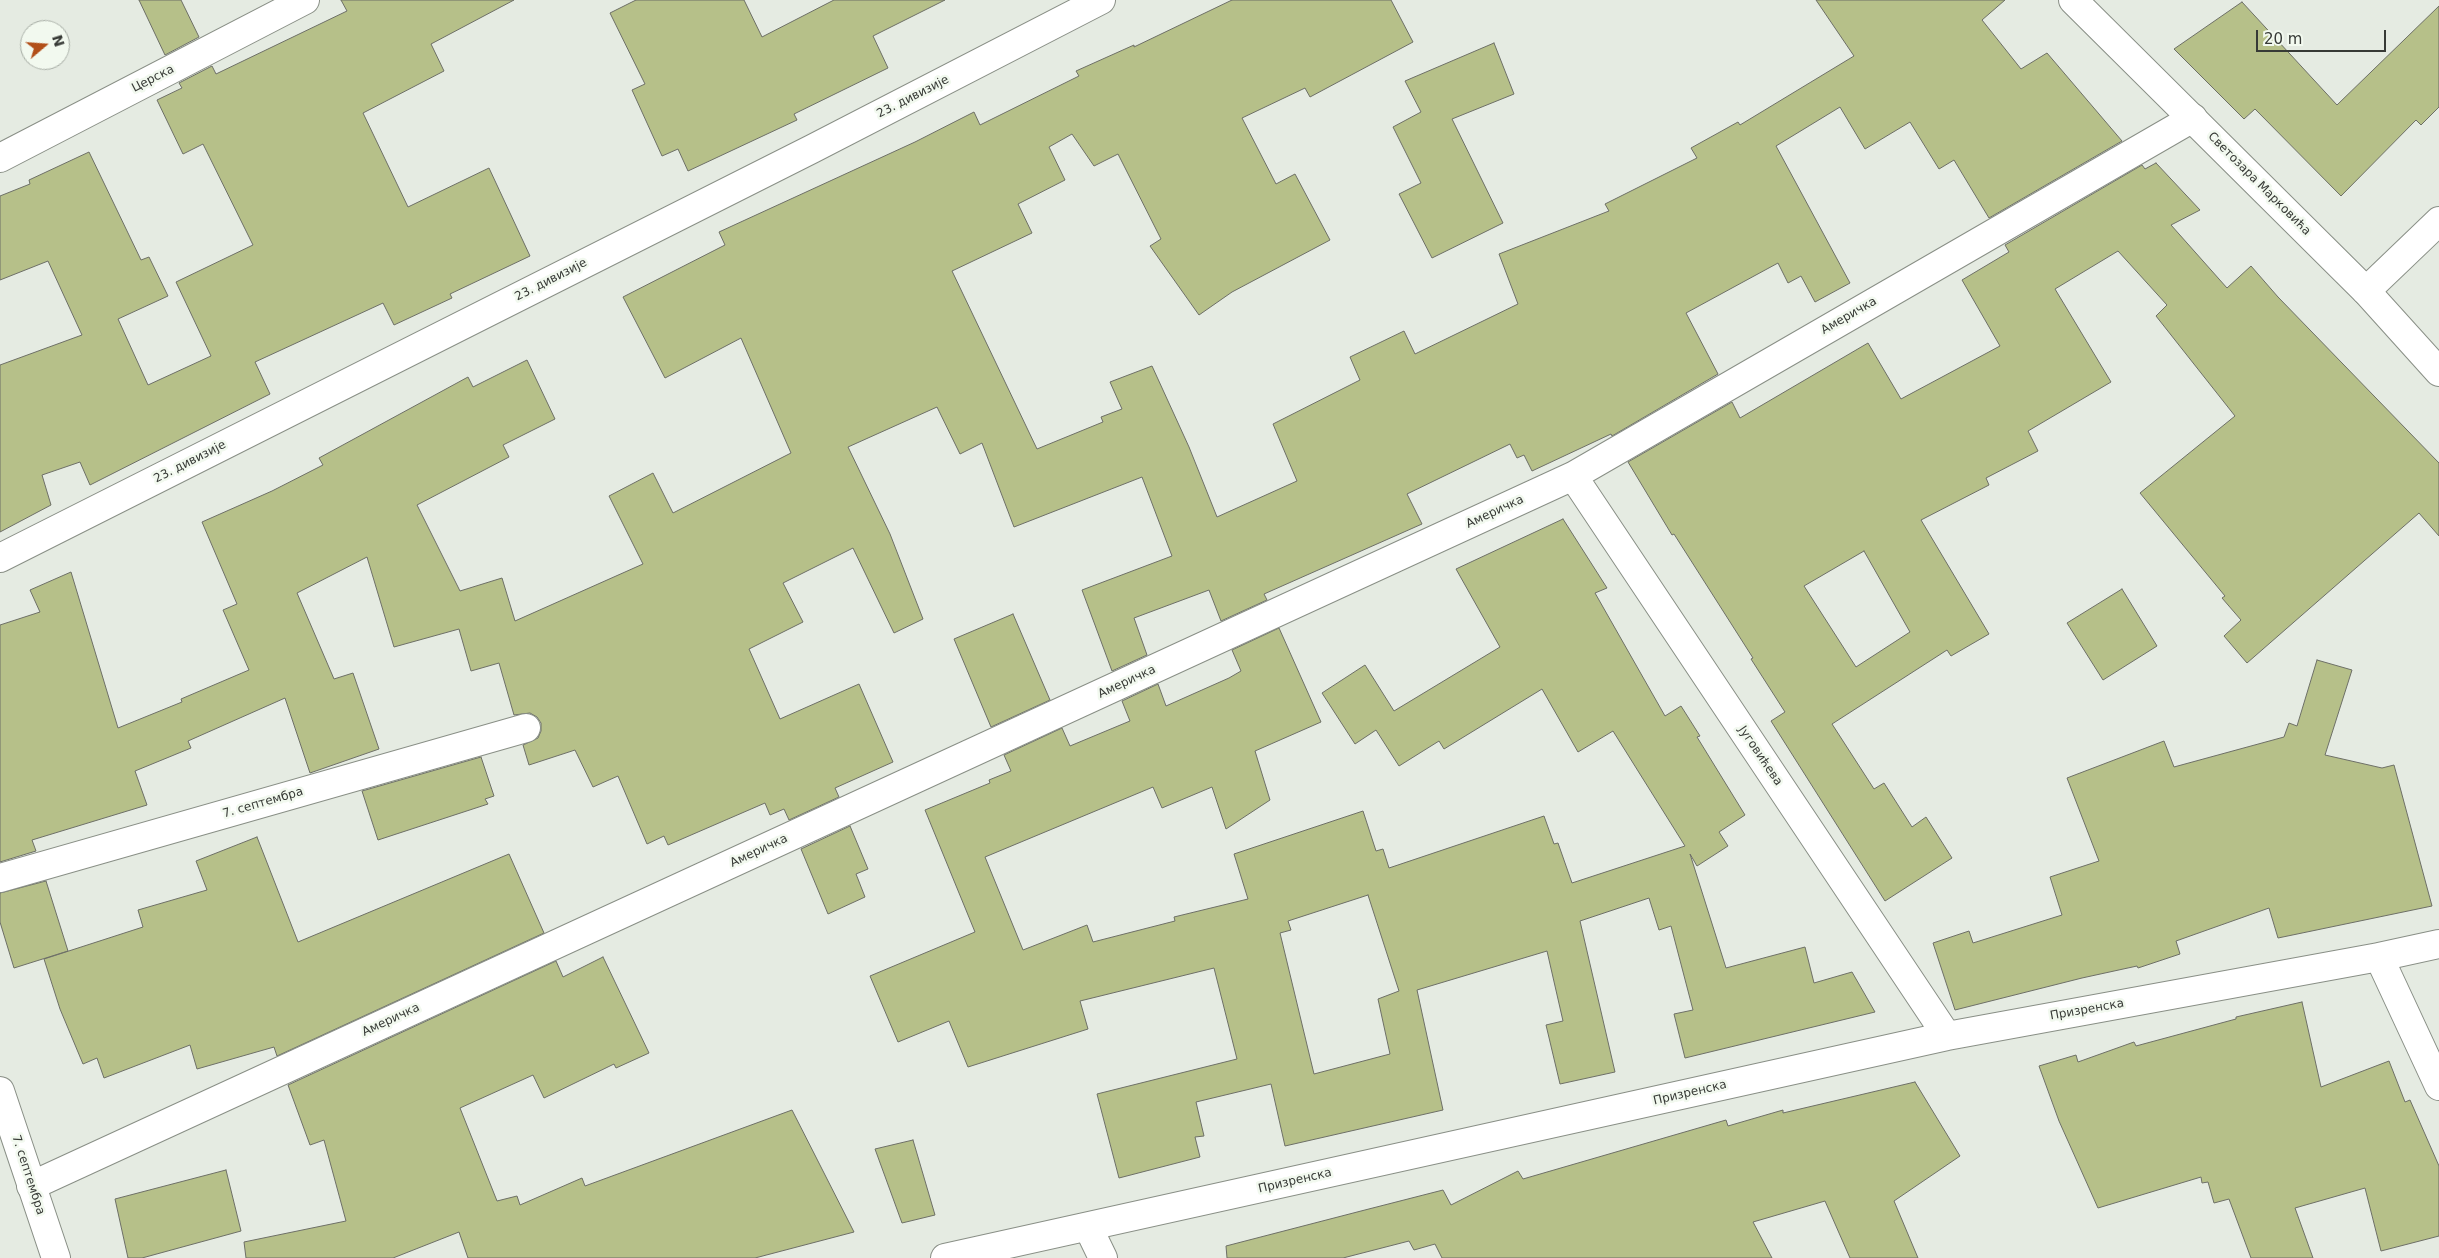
<!DOCTYPE html>
<meta charset="utf-8">
<style>
body{margin:0}
#map{position:relative;width:2439px;height:1258px;overflow:hidden;background:#e5ebe2;font-family:"DejaVu Sans",sans-serif}
canvas{display:block}
.north{position:absolute;left:20px;top:20px;width:50px;height:50px;box-sizing:border-box;background:#f2f9ef;border:1px solid #a7ada5;border-radius:50%;rotate:72deg;font-size:14px;font-weight:700;line-height:20px;text-align:center;color:#373a36}
.north::after{content:'';display:block;margin:auto;width:18px;height:22px;background:#b24f19;clip-path:polygon(50% 0,100% 100%,50% 72%,0 100%)}
.scale{position:absolute;left:2256px;top:30px;width:130px;height:22px;box-sizing:border-box;border:2px solid #373a36;border-top:0;padding-left:6px;font-size:15px;line-height:18px;white-space:nowrap;color:#373a36;-webkit-text-stroke:4px #f2f9ef;paint-order:stroke}
</style>
<div id="map">
<canvas width="2439" height="1258"></canvas>
<div class="north">N</div>
<div class="scale">20 m</div>
</div>
<script>
const g = document.querySelector('canvas').getContext('2d');
g.lineJoin = 'round';
function paint(path, color) { g.fillStyle = color; g.fill(path, 'evenodd'); }
const poly = rows => new Path2D(rows.map(r => 'M' + r).join(''));
function strokePath(path, color, width, dash) { g.strokeStyle = color; g.lineWidth = width; g.lineCap = dash ? 'butt' : 'round'; g.setLineDash(dash || []); g.stroke(path); }
function drawText(font, color, halo, rows, align = 'center') {
  g.font = font + ' "DejaVu Sans",sans-serif'; g.lineWidth = 5; g.setLineDash([]); g.textBaseline = 'middle'; g.strokeStyle = halo; g.fillStyle = color; for (const [text, x, y, turn = 0] of rows) {
    g.save(); g.translate(x, y); g.rotate((+turn || 0) * Math.PI / 180); g.textAlign = isNaN(turn) ? turn : align; if (halo) g.strokeText(text, 0, 0); g.fillText(text, 0, 0); g.restore();
  }
}
const building = poly([
 [139,0,181,0,199,37,165,55,139,0],
 [341,0,514,0,431,44,444,71,363,113,408,207,489,168,530,256,450,294,452,298,394,325,383,303,255,362,270,394,90,485,80,462,42,475,51,505,0,532,0,365,82,335,48,261,0,280,0,196,30,184,29,180,89,152,141,260,149,257,168,296,118,319,148,385,211,356,176,282,253,245,203,144,183,154,157,100,182,88,179,83,212,66,216,74,347,11,341,0],
 [636,0,744,0,762,37,834,0,945,0,873,36,888,68,794,114,797,120,688,171,678,149,662,156,632,90,645,84,610,13,636,0],
 [1232,0,1391,0,1413,42,1310,97,1305,88,1242,118,1276,184,1295,174,1330,240,1232,292,1199,315,1150,246,1161,239,1118,154,1094,166,1072,134,1049,147,1065,180,1018,204,1032,233,952,271,1037,449,1103,422,1101,417,1122,409,1110,382,1152,366,1189,447,1217,517,1297,481,1273,424,1360,380,1350,357,1404,331,1415,354,1518,304,1499,254,1609,211,1605,204,1697,158,1691,148,1738,122,1740,125,1854,56,1816,0,2005,0,1982,20,2021,69,2047,53,2122,141,1989,218,1954,160,1939,169,1910,122,1865,149,1840,107,1776,146,1850,283,1815,302,1801,276,1788,283,1778,263,1686,313,1718,374,1612,436,1611,434,1532,471,1524,455,1517,458,1510,444,1407,494,1422,524,1264,594,1267,600,1221,621,1209,590,1134,618,1147,655,1112,671,1082,590,1172,556,1142,477,1014,527,982,443,960,454,937,407,848,447,890,534,923,619,894,633,853,548,783,583,803,622,749,649,780,719,859,684,893,762,835,788,839,797,789,820,784,809,770,815,765,803,668,845,664,836,647,844,618,776,593,787,575,750,529,765,523,745,538,738,541,731,541,723,537,717,530,713,514,715,499,663,471,671,459,629,394,647,367,557,297,593,334,679,353,673,379,749,310,773,285,698,188,741,191,748,135,771,147,805,32,840,36,851,0,862,0,625,40,612,30,590,71,572,118,728,182,702,181,699,249,670,223,610,237,604,202,522,272,491,323,465,319,458,468,377,473,387,527,360,555,419,503,445,509,457,417,505,460,591,502,578,515,621,643,564,609,496,653,473,673,513,791,453,741,338,665,378,623,297,725,245,719,232,915,142,974,112,980,125,1079,76,1076,71,1134,45,1134,47,1232,0],
 [2242,2,2337,105,2439,6,2439,107,2421,125,2416,120,2341,196,2255,109,2244,119,2174,49,2242,2],
 [1494,43,1514,94,1452,119,1503,223,1432,258,1399,194,1421,183,1393,127,1421,112,1405,81,1494,43],
 [2156,163,2200,210,2171,225,2227,288,2251,266,2278,297,2439,463,2439,536,2419,513,2247,663,2224,636,2241,620,2222,598,2225,596,2140,493,2235,416,2156,316,2167,305,2118,251,2055,289,2111,382,2028,431,2038,451,1986,478,1989,485,1921,520,1989,634,1951,656,1947,650,1832,724,1874,789,1884,783,1912,827,1926,817,1952,858,1885,901,1771,721,1785,712,1751,659,1753,658,1674,534,1672,535,1628,462,1732,402,1740,418,1868,343,1901,399,2000,346,1962,280,2009,252,2005,245,2142,165,2145,169,2156,163],
 [1864,551,1910,632,1856,667,1804,586,1864,551],
 [1563,519,1607,588,1595,593,1665,716,1681,706,1700,736,1697,737,1745,815,1719,832,1728,846,1697,866,1690,854,1726,968,1805,947,1814,983,1852,972,1875,1012,1685,1058,1674,1014,1693,1010,1671,926,1659,930,1649,898,1580,921,1615,1072,1560,1084,1546,1025,1563,1021,1547,951,1417,990,1443,1110,1285,1146,1271,1084,1196,1102,1204,1136,1195,1137,1200,1157,1119,1178,1097,1094,1237,1059,1214,968,1080,1001,1088,1029,968,1067,949,1021,898,1042,870,976,975,932,925,810,990,783,989,780,1011,771,1004,755,1062,728,1070,746,1130,721,1122,701,1158,684,1166,706,1229,678,1241,671,1232,650,1279,628,1321,722,1255,751,1270,800,1226,829,1212,787,1162,808,1153,787,985,857,1023,950,1087,925,1093,942,1175,921,1174,917,1248,899,1234,854,1363,811,1376,851,1383,849,1389,868,1544,816,1554,844,1558,843,1572,883,1685,846,1613,731,1578,752,1542,689,1444,749,1439,741,1399,766,1376,730,1355,744,1322,693,1365,665,1394,711,1500,647,1456,569,1563,519],
 [1368,895,1399,991,1378,999,1390,1054,1314,1074,1280,933,1291,930,1288,921,1368,895],
 [2122,589,2157,646,2103,680,2067,623,2122,589],
 [1013,614,1050,700,991,727,954,639,1013,614],
 [2317,660,2352,670,2325,755,2382,768,2394,765,2432,906,2278,938,2269,908,2176,941,2180,954,2138,968,2137,966,2082,978,1955,1010,1933,943,1969,931,1973,943,2062,915,2050,877,2099,861,2067,778,2164,741,2174,767,2284,737,2289,723,2297,726,2317,660],
 [481,757,494,796,485,799,488,804,378,840,362,791,481,757],
 [850,826,868,869,856,874,865,897,828,914,801,849,850,826],
 [257,837,298,942,509,854,544,933,277,1056,274,1047,197,1069,190,1045,104,1078,97,1058,83,1064,60,1009,44,959,143,927,138,910,207,890,196,861,257,837],
 [46,881,68,951,14,968,0,922,0,893,46,881],
 [603,957,649,1053,616,1068,614,1064,544,1098,533,1075,460,1108,497,1201,517,1196,520,1205,582,1178,585,1186,792,1110,854,1232,755,1258,468,1258,459,1232,393,1258,246,1258,244,1242,346,1221,324,1140,310,1145,288,1085,556,961,563,977,603,957],
 [2302,1002,2321,1087,2389,1061,2405,1102,2410,1100,2439,1166,2439,1236,2381,1251,2365,1188,2295,1208,2313,1258,2251,1258,2229,1199,2214,1203,2208,1182,2202,1183,2201,1177,2098,1208,2059,1121,2039,1066,2076,1055,2078,1062,2134,1042,2136,1046,2236,1019,2236,1017,2302,1002],
 [1915,1082,1960,1156,1894,1201,1918,1258,1850,1258,1825,1201,1753,1222,1772,1258,1442,1258,1435,1244,1414,1250,1409,1241,1343,1258,1227,1258,1226,1246,1361,1211,1443,1190,1451,1205,1518,1171,1523,1179,1726,1120,1728,1126,1783,1110,1783,1113,1915,1082],
 [913,1140,935,1215,902,1223,875,1149,913,1140],
 [226,1170,241,1231,142,1258,128,1258,115,1199,226,1170]
]);
paint(building, '#b6c089');
strokePath(building, '#6d6f66', 1);
const minor = poly([
 [0,158,305,0],
 [2366,291,2439,221],
 [1573,476,1947,1036],
 [0,558,812,149,1101,0],
 [0,878,526,728],
 [2379,957,2439,1086],
 [31,1186,1573,476,2193,118],
 [1088,1227,1103,1258],
 [945,1258,1947,1036,2379,957,2439,944]
]);
const tertiary = poly([
 [2073,0,2366,291,2439,372]
]);
const primary = poly([
 [0,1091,56,1258]
]);
strokePath(minor, '#898f86', 30);
strokePath(tertiary, '#898f86', 30);
strokePath(primary, '#898f86', 30);
strokePath(minor, '#fff', 28);
strokePath(tertiary, '#fff', 28);
strokePath(primary, '#fff', 28);
drawText('12px', '#373a36', '#f2f9ef', [
 ["Церска",153,79,-27],
 ["23. дивизије",913,97,-27],
 ["Светозара Марковића",2259,184,45],
 ["23. дивизије",551,280,-27],
 ["Америчка",1849,316,-30],
 ["23. дивизије",190,462,-27],
 ["Америчка",1495,512,-25],
 ["Америчка",1127,682,-25],
 ["Југовићева",1760,756,56],
 ["7. септембра",263,803,-16],
 ["Америчка",759,851,-25],
 ["Призренска",2087,1010,-10],
 ["Америчка",391,1020,-25],
 ["Призренска",1690,1093,-13],
 ["7. септембра",28,1175,72],
 ["Призренска",1295,1181,-13]
]);
</script>
